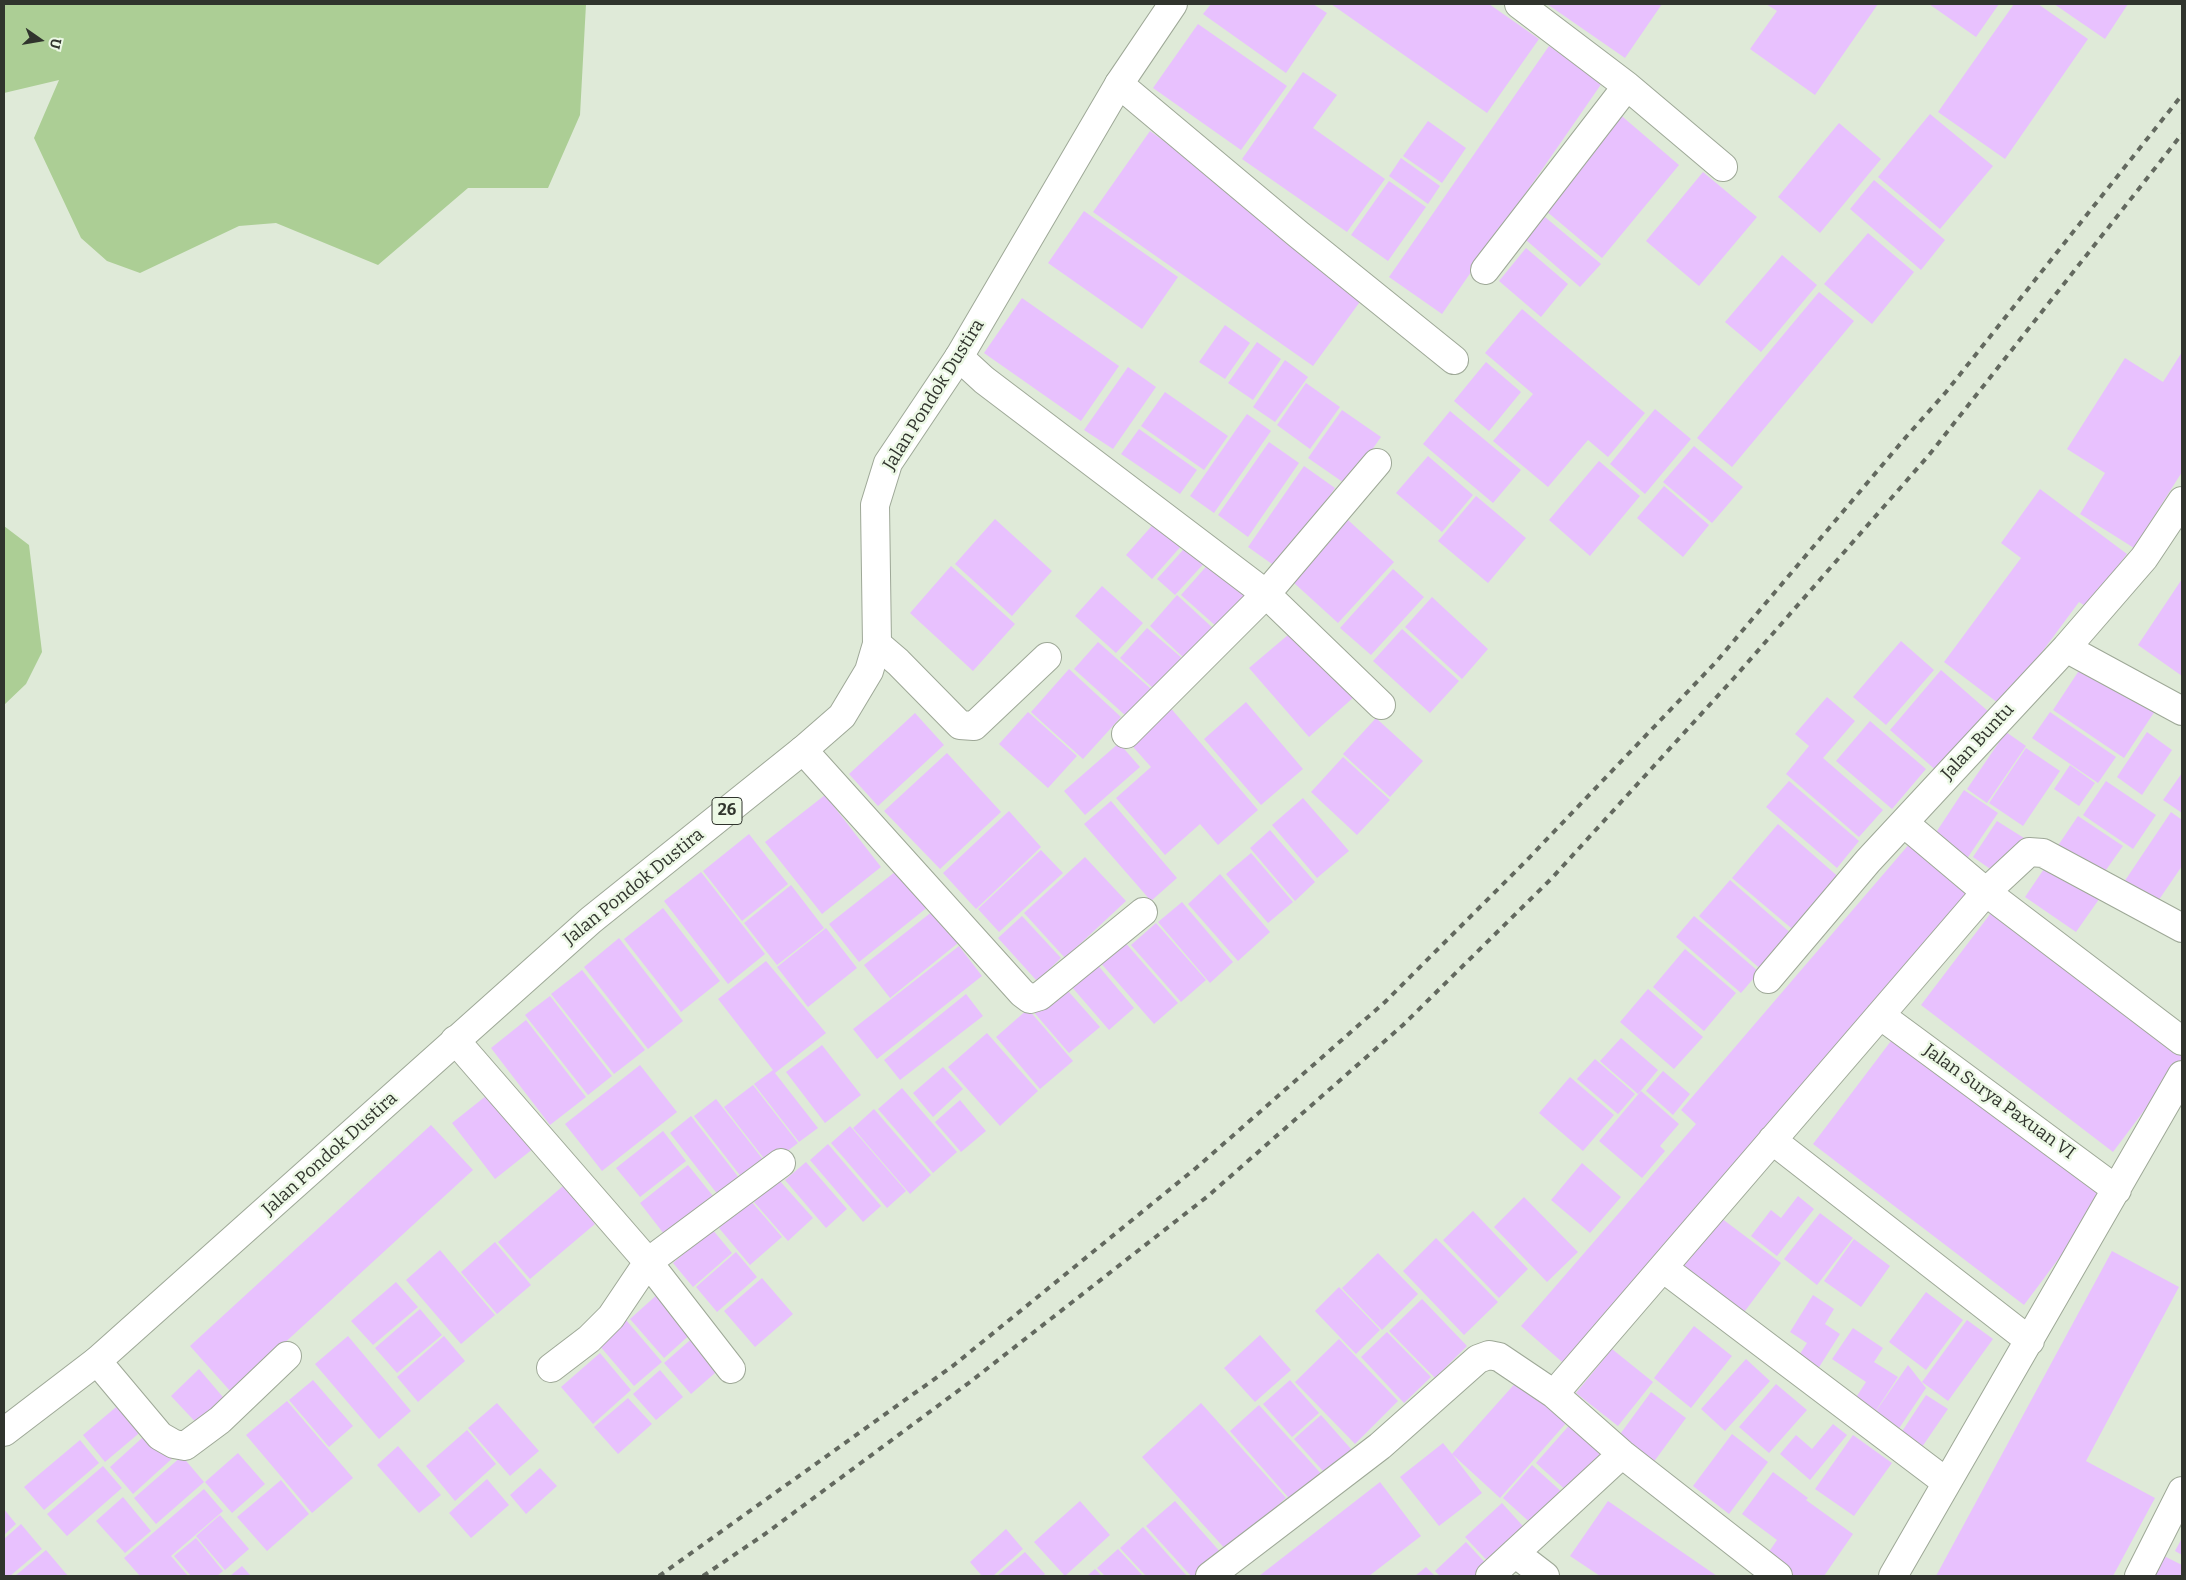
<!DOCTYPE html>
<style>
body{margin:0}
#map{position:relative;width:2186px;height:1580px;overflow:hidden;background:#dfead8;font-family:Bitter,serif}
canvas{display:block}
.frame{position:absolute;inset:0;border:5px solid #30342d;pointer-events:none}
.north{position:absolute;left:15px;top:15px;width:50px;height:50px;-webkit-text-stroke:4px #ecf8e5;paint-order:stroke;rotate:103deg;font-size:14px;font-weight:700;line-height:20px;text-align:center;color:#30342d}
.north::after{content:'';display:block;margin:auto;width:18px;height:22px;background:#30342d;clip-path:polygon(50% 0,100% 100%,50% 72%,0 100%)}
</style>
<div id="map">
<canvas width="2186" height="1580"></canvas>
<div class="frame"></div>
<div class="north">U</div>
</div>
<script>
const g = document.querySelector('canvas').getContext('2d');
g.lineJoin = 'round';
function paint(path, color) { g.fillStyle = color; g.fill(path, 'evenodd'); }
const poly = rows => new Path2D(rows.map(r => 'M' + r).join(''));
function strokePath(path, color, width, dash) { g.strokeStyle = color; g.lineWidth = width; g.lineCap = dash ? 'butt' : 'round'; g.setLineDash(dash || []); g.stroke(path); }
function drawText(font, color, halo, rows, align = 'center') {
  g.font = font + ' Bitter,serif'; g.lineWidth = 5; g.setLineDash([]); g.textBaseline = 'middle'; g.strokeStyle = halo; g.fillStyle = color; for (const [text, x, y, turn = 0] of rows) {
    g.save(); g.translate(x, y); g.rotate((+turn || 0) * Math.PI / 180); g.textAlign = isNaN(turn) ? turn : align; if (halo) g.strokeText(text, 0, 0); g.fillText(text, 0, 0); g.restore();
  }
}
paint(poly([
 [4,4,586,4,580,115,548,188,468,188,378,265,276,223,239,226,140,273,107,261,81,238,34,138,59,80,4,93],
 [4,526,29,545,42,652,26,684,4,705]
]), '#acce95');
paint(poly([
 [1211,4,1313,4,1327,13,1286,73,1203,14],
 [1331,4,1489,4,1539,39,1487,113],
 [1547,4,1662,4,1625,58],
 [1766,4,1878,4,1815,95,1750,49,1777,11],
 [1929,4,1999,4,1976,37],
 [2014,4,2038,4,2088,39,2005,159,1938,112],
 [2054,4,2128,4,2105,39],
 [1198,24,1287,86,1241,150,1153,88],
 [1549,46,1602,83,1442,314,1389,277],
 [1303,72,1337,95,1313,128,1385,179,1347,232,1242,159],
 [1617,112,1679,165,1602,258,1539,205],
 [1930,114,1993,166,1940,229,1878,177],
 [1428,121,1466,148,1442,183,1403,156],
 [1839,123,1881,159,1820,233,1778,197],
 [1150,131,1199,166,1362,299,1313,366,1093,212],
 [1401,158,1440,186,1428,204,1389,176],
 [1703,172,1757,217,1699,286,1646,241],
 [1874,180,1945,240,1921,270,1850,209],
 [1389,181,1426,207,1388,261,1351,235],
 [1084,211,1178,277,1142,329,1048,263],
 [1545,217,1601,264,1580,287,1526,240],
 [1868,233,1914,272,1872,324,1824,284],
 [1526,248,1568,284,1541,317,1499,281],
 [1782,255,1817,285,1761,352,1725,322],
 [1819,292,1854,321,1732,467,1697,438],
 [1022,298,1119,366,1081,421,984,353],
 [1522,309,1645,413,1608,457,1588,440,1548,487,1493,441,1533,394,1485,353],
 [1225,325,1250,343,1225,379,1199,362],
 [1257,342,1281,359,1253,400,1228,383],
 [2182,352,2182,472,2134,548,2080,514,2105,473,2067,449,2125,358,2163,382],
 [1285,360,1308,377,1275,422,1253,407],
 [1486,362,1521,392,1489,431,1454,401],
 [1128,367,1156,387,1113,449,1084,430],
 [1306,383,1340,407,1310,449,1277,425],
 [1165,392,1228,436,1204,470,1141,426],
 [1655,409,1691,439,1645,494,1610,464],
 [1342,410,1381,437,1347,485,1308,458],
 [1450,411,1521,470,1493,503,1423,444],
 [1247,414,1271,431,1214,513,1190,496],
 [1139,429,1197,470,1180,494,1121,454],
 [1269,442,1299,463,1248,537,1218,515],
 [1694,446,1743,487,1712,523,1663,482],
 [1428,456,1473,495,1442,532,1396,493],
 [1599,461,1640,496,1590,556,1549,520],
 [1304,466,1335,488,1279,569,1248,547],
 [1664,486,1709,525,1683,557,1637,518],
 [2040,489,2127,554,2087,607,2079,602,2002,706,1944,662,2021,558,2001,543],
 [1476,496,1526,538,1488,583,1438,541],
 [995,519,1052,571,1012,616,955,564],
 [1157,520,1183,544,1152,579,1126,555],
 [1348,520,1394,562,1338,623,1293,582],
 [1191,541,1209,558,1175,595,1157,579],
 [1211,561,1247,594,1217,627,1181,595],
 [951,566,1015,624,973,671,910,613],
 [1393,569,1424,597,1371,655,1340,628],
 [2182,579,2182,676,2138,645],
 [1102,586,1143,623,1116,653,1075,616],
 [1177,595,1215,630,1187,661,1150,626],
 [1432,597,1488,649,1462,679,1405,627],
 [1147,628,1183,659,1155,690,1120,658],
 [1295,629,1354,697,1309,737,1249,668],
 [1402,629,1459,681,1430,713,1373,661],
 [1901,641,1934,670,1886,725,1853,697],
 [1098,642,1151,689,1126,716,1074,669],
 [2084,663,2155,711,2124,758,2053,710],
 [1069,669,1121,717,1083,759,1031,712],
 [1941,670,1989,712,1938,772,1890,730],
 [1827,697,1855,721,1823,758,1883,810,1859,837,1786,774,1809,746,1795,734],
 [1246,702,1303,769,1261,805,1204,739],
 [1168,705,1258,810,1218,845,1200,824,1165,855,1116,798,1151,767,1127,740],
 [1028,712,1077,756,1048,788,999,744],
 [2050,712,2116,757,2098,783,2032,738],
 [915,713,944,745,878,806,849,774],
 [1376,718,1423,761,1390,797,1343,754],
 [1870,721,1926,769,1892,809,1836,761],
 [2006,732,2026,746,1987,803,1967,789],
 [2147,732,2172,750,2142,795,2117,777],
 [1119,743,1140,767,1085,815,1064,791],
 [2026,748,2060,771,2023,826,1989,803],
 [947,753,1001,812,940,869,884,811],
 [1343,757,1390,800,1357,835,1311,792],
 [2070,765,2095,783,2079,806,2054,789],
 [2182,773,2182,813,2163,800],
 [1789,781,1859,841,1837,868,1766,807],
 [2106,781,2156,815,2133,849,2083,815],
 [1964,790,1998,813,1964,863,1931,840],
 [825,795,881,867,822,914,765,842],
 [1303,798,1349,851,1317,878,1272,825],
 [1111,801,1177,878,1151,901,1084,824],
 [1009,811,1041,847,976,909,943,873],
 [2171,812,2182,820,2182,866,2154,907,2122,885],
 [2078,816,2123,846,2101,877,2057,847],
 [1997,821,2024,838,1999,875,1973,857],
 [1778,824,1842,880,1797,933,1732,878],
 [1270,830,1315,882,1295,901,1250,848],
 [749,834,788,884,742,921,703,871],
 [1917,835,1980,890,1569,1368,1521,1326,1696,1124,1681,1110],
 [1041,850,1063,873,999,932,978,909],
 [1251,853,1293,902,1268,923,1226,874],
 [1085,857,1126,901,1065,958,1024,913],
 [2050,860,2102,895,2076,932,2025,897],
 [900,868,929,906,859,962,829,924],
 [701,872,765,954,728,984,664,901],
 [1220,874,1270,932,1238,961,1188,904],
 [1730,880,1793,935,1763,971,1699,916],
 [791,885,824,928,777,965,744,923],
 [1182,902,1233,962,1210,983,1158,922],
 [1997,905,2182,1047,2182,1060,2113,1152,1921,1005],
 [663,908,720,981,681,1012,624,939],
 [933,911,958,943,890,998,864,965],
 [1022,916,1061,958,1037,981,998,938],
 [1694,916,1759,972,1741,993,1676,937],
 [1156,923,1206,980,1181,1002,1131,945],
 [826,928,857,968,808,1007,777,967],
 [619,938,683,1021,648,1049,584,967],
 [1123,940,1178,1003,1154,1024,1099,961],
 [959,946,982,976,877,1059,853,1029],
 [1685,949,1736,993,1704,1031,1653,987],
 [766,961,826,1033,775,1073,818,1128,799,1142,754,1084,773,1070,718,999],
 [1096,963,1134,1008,1109,1030,1071,986],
 [582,970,645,1050,614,1074,551,994],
 [1061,983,1100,1027,1069,1053,1032,1010],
 [1648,989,1703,1037,1674,1069,1620,1022],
 [966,994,983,1016,900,1080,884,1060],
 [550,996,612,1076,588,1095,525,1015],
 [1028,1009,1073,1061,1040,1089,996,1037],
 [526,1020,586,1097,550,1125,491,1048],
 [987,1033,1038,1091,1000,1126,948,1067],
 [1897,1033,2107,1194,2024,1305,1813,1144],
 [1621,1038,1658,1070,1638,1094,1600,1061],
 [822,1045,861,1095,825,1123,786,1072],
 [1595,1059,1635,1094,1618,1114,1577,1079],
 [640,1065,677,1112,602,1171,565,1124],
 [943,1067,963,1089,933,1117,913,1093],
 [1663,1071,1690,1094,1673,1115,1646,1091],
 [1570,1077,1614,1115,1583,1151,1539,1113],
 [753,1085,798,1143,769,1165,724,1107],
 [902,1088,957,1152,933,1173,878,1109],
 [1641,1091,1679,1124,1660,1146,1665,1151,1642,1178,1599,1141],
 [491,1092,534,1148,495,1179,452,1123],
 [716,1099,768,1166,746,1183,694,1116],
 [960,1100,986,1131,961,1152,935,1122],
 [874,1109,931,1175,910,1194,853,1128],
 [691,1116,743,1183,722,1200,670,1133],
 [431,1125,473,1170,231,1392,190,1346],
 [850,1126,906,1191,887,1208,831,1143],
 [663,1131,686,1161,640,1197,616,1168],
 [828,1144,881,1206,863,1222,810,1160],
 [806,1162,847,1209,826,1228,785,1180],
 [1582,1163,1621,1197,1590,1233,1551,1200],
 [688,1165,713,1196,664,1234,640,1203],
 [779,1180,813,1218,788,1241,754,1202],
 [563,1186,595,1224,530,1279,498,1242],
 [1798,1196,1814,1209,1777,1256,1751,1236,1771,1210,1781,1218],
 [1524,1197,1578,1252,1547,1282,1494,1227],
 [750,1200,782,1237,750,1265,719,1228],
 [1473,1211,1528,1269,1499,1298,1443,1240],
 [1820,1213,1853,1238,1817,1285,1784,1259],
 [1717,1215,1781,1263,1742,1315,1678,1267],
 [712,1229,732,1253,693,1287,673,1263],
 [1436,1238,1498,1302,1464,1335,1403,1271],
 [1854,1239,1890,1266,1861,1307,1824,1281],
 [495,1242,531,1285,497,1314,461,1272],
 [440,1250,495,1315,461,1344,406,1280],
 [2112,1251,2179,1287,2086,1461,2155,1498,2113,1576,1936,1576],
 [736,1252,757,1277,717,1312,696,1287],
 [1378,1253,1418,1294,1382,1330,1342,1288],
 [762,1278,793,1314,755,1347,724,1311],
 [396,1282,418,1307,373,1345,351,1321],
 [1339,1287,1380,1330,1356,1354,1315,1311],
 [1926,1292,1963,1320,1926,1370,1889,1342],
 [659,1293,693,1332,664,1358,630,1319],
 [1813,1295,1834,1309,1825,1324,1840,1334,1816,1372,1796,1360,1807,1343,1790,1332],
 [1422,1299,1467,1346,1435,1378,1389,1331],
 [420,1309,442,1335,397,1373,375,1348],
 [626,1320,662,1362,634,1386,599,1345],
 [1967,1320,1993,1339,1948,1401,1922,1382],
 [1694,1326,1732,1356,1691,1408,1654,1378],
 [1853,1328,1883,1348,1874,1362,1898,1377,1873,1415,1853,1402,1866,1382,1832,1359],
 [1387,1332,1431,1377,1404,1403,1361,1357],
 [696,1335,723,1366,691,1394,664,1363],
 [1260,1335,1291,1370,1255,1402,1224,1368],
 [348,1336,411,1411,379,1439,315,1364],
 [444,1336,465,1361,418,1402,397,1377],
 [1339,1339,1398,1401,1355,1444,1295,1382],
 [1612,1349,1653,1382,1618,1426,1576,1393],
 [600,1353,631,1390,593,1424,561,1387],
 [1746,1359,1770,1381,1725,1431,1701,1409],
 [1908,1365,1926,1388,1898,1430,1874,1414],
 [199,1369,228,1403,201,1428,171,1396],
 [660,1370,683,1397,656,1420,633,1394],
 [1519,1379,1567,1422,1500,1498,1452,1454,1482,1493,1439,1526,1400,1477,1443,1443,1452,1454],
 [313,1380,353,1426,329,1447,289,1400],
 [1290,1380,1319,1413,1292,1437,1263,1404],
 [1776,1384,1807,1410,1769,1453,1739,1427],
 [1651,1392,1686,1418,1653,1463,1618,1437],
 [1926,1395,1948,1409,1922,1447,1901,1433],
 [628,1398,652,1424,618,1454,594,1427],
 [287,1401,353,1478,312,1513,246,1435],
 [122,1402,144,1429,105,1462,83,1435],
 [497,1403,539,1451,510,1476,468,1428],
 [1201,1403,1286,1498,1227,1551,1142,1457],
 [1259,1405,1325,1478,1295,1505,1230,1431],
 [1321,1415,1358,1457,1332,1481,1294,1439],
 [1573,1421,1606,1450,1569,1493,1536,1463],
 [1833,1424,1847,1435,1810,1480,1780,1454,1796,1435,1812,1449],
 [152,1429,176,1455,133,1494,110,1467],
 [467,1430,496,1464,455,1501,426,1466],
 [1732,1434,1768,1462,1729,1514,1693,1486],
 [1853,1435,1892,1463,1854,1516,1815,1489],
 [80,1440,99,1463,44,1510,24,1487],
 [398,1446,441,1495,419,1513,377,1465],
 [238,1453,265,1484,232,1513,205,1482],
 [182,1456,204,1482,156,1524,134,1498],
 [1532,1465,1564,1494,1535,1527,1503,1498],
 [103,1466,122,1488,67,1536,47,1514],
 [540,1468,557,1486,526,1514,510,1495],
 [1773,1472,1808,1498,1806,1500,1853,1534,1824,1576,1794,1576,1766,1556,1777,1540,1742,1514],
 [487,1479,509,1505,471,1538,449,1513],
 [281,1480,309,1514,267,1551,237,1517],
 [1380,1482,1421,1536,1369,1576,1259,1576],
 [204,1489,223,1511,171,1556,188,1576,140,1576,124,1558],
 [123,1497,151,1531,125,1553,96,1521],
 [1080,1501,1110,1535,1065,1576,1034,1542],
 [1175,1501,1222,1554,1198,1576,1191,1576,1146,1526],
 [1608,1501,1717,1576,1600,1576,1570,1556],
 [1502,1503,1531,1535,1495,1569,1465,1537],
 [4,1509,16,1524,4,1535],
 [220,1515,249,1549,225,1570,196,1536],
 [21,1524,42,1549,10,1576,4,1576,4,1539],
 [1143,1527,1187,1576,1146,1576,1120,1548],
 [1006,1529,1023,1549,993,1576,982,1576,970,1562],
 [196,1538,223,1571,217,1576,191,1576,174,1556],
 [2182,1538,2182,1555,2175,1551],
 [1466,1542,1490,1568,1481,1576,1440,1576,1435,1571],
 [1118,1549,1143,1576,1105,1576,1097,1568],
 [46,1550,68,1576,15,1576],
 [1025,1552,1045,1574,1043,1576,997,1576],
 [2164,1556,2182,1565,2182,1576,2155,1576],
 [242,1566,251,1576,230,1576],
 [1426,1567,1435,1576,1415,1576],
 [1095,1569,1102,1576,1087,1576]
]), '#e8c1fe');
const minor = poly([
 [1519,4,1627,86,1723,167],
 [1119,84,1298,234,1454,360],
 [1485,270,1627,86],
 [959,357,984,380,1266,594,1381,705],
 [877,644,898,662,960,725,974,726,1047,657],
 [2066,648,2182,711],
 [1126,734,1266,594,1377,463],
 [803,750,1022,993,1030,999,1040,996,1143,912],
 [1904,823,1986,892,2182,1041],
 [1768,979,1868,861,2066,648,2144,558,2182,501],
 [1880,1015,2117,1190],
 [455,1040,648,1262,731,1369],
 [1772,1140,2030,1341],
 [1663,1268,1946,1482],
 [97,1361,160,1436,174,1444,185,1446,220,1420,287,1356],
 [551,1368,589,1339,611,1317,648,1262,781,1163],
 [1554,1394,1986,892,2029,852,2043,853,2182,928],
 [1515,1553,1545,1576],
 [1210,1576,1380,1446,1478,1359,1489,1355,1499,1357,1554,1394,1622,1454,1778,1576],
 [1490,1576,1622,1454],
 [1893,1576,2182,1075],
 [2139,1576,2182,1491]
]);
const major = poly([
 [4,1432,97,1361,591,920,803,750,842,716,869,671,877,644,875,505,888,463,959,357,1119,84,1173,4]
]);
strokePath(minor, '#9ea897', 30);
strokePath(major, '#9ea897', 30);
strokePath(minor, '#fff', 28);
strokePath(major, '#fff', 28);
strokePath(poly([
 [659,1576,954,1365,1196,1168,1385,1002,1527,860,1716,662,1906,437,1946,392,2182,95],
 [703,1576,765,1534,970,1382,1208,1196,1403,1025,1552,878,1734,678,1929,455,2182,134]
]), '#63695f', 4, [6, 6]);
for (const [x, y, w] of [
 [727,811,30]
]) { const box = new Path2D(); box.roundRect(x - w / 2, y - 13.5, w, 27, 4); g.fillStyle = '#ecf8e5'; g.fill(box); strokePath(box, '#30342d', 1); }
drawText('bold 16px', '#30342d', null, [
 ["26",727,811]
]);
drawText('18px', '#30342d', '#ecf8e5', [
 ["Jalan Pondok Dustira",934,395,-58],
 ["Jalan Buntu",1978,742,-47],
 ["Jalan Pondok Dustira",634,887,-39],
 ["Jalan Surya Paxuan VI",1999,1102,36],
 ["Jalan Pondok Dustira",330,1154,-42]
]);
</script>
